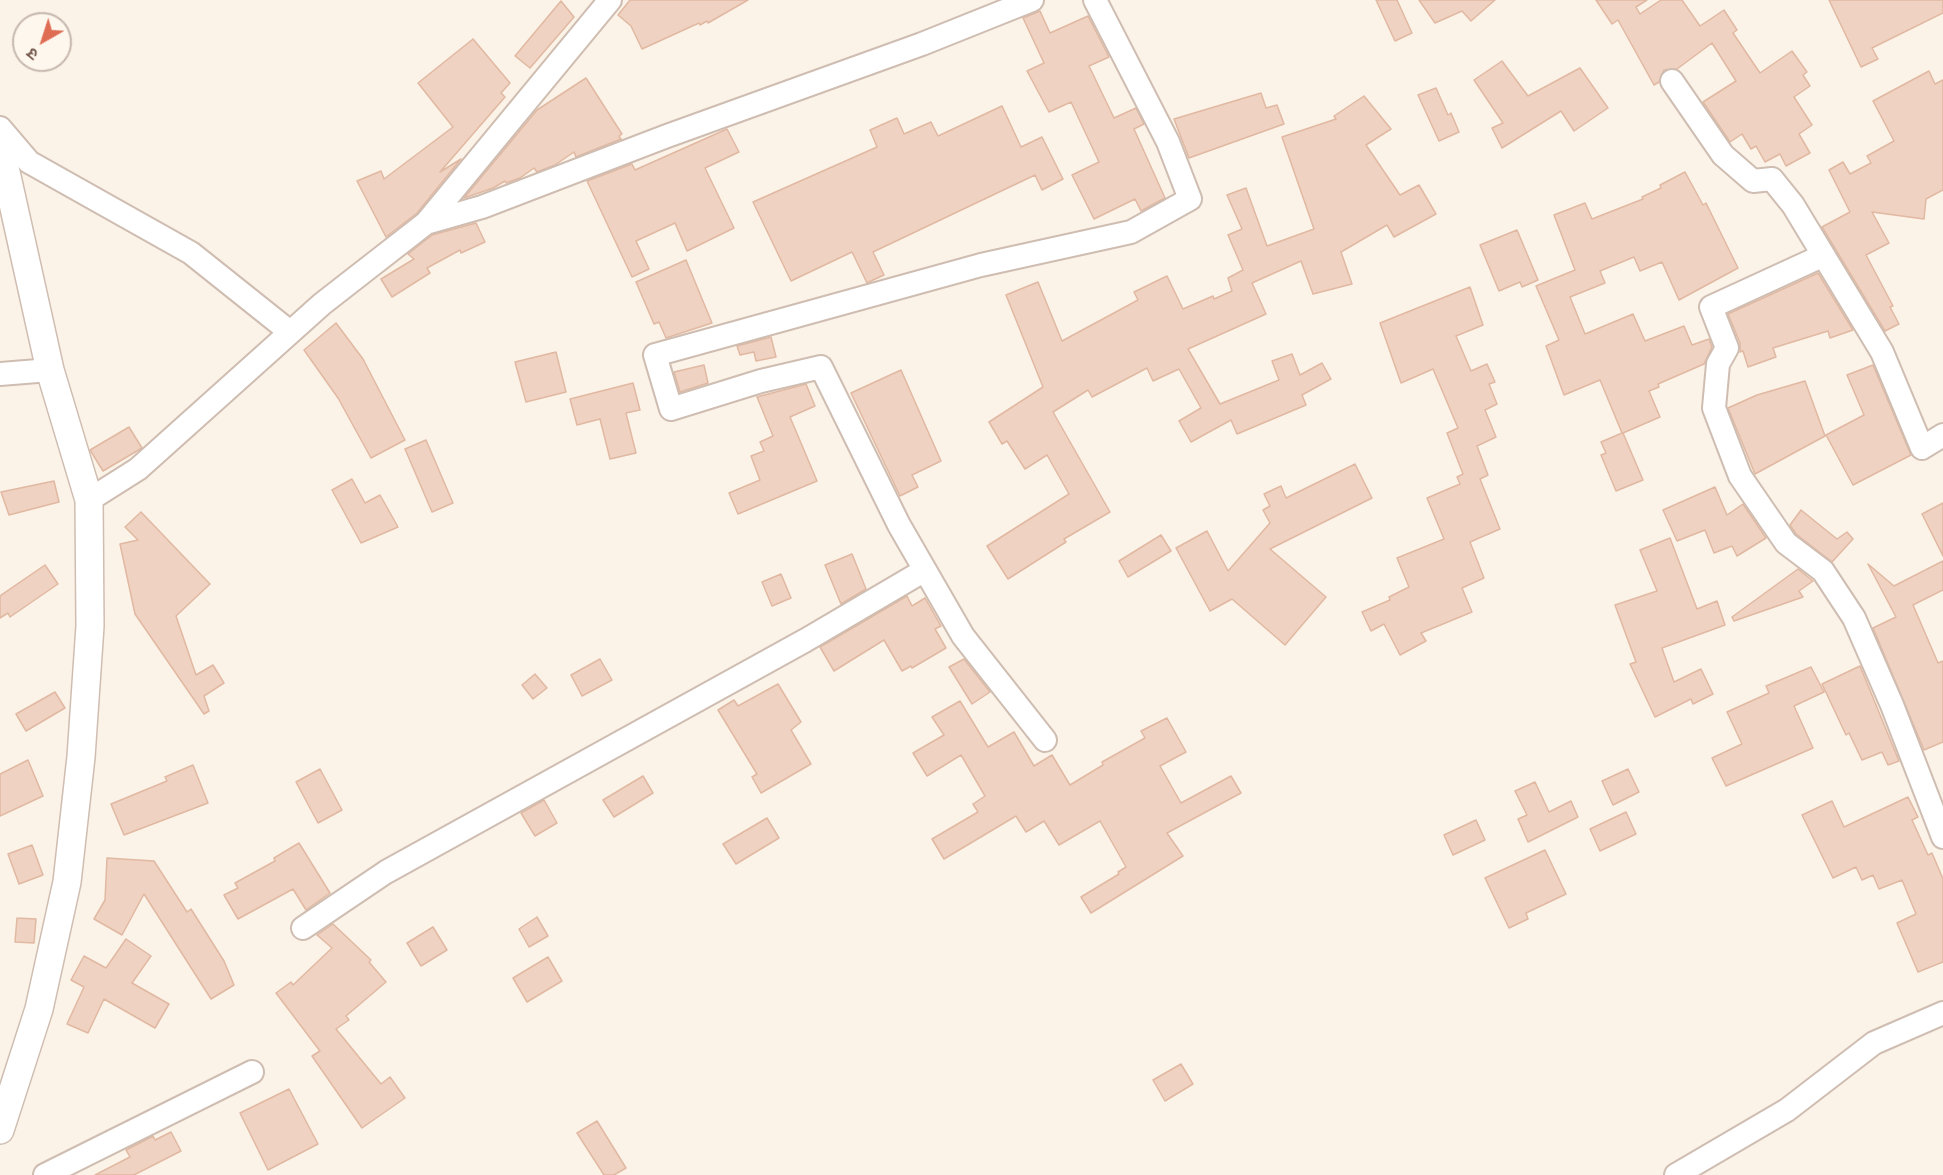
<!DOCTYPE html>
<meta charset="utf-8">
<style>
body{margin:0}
#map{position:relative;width:1943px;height:1175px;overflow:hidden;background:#fbf3e8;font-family:Mulish,"Noto Sans Devanagari",sans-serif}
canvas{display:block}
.north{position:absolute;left:12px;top:12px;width:60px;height:60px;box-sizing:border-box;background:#fef7ee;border:2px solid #c7b8ae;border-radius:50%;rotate:219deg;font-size:16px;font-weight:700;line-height:24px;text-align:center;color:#74594d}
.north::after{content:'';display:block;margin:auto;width:21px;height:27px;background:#df6d54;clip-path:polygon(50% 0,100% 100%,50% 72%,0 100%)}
</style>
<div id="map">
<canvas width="1943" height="1175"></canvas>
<div class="north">उ</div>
</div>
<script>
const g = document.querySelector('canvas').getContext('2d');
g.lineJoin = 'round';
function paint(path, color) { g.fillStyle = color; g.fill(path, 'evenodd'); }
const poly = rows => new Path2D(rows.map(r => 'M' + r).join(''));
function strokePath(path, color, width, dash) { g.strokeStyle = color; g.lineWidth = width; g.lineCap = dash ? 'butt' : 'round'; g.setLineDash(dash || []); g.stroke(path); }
const building = poly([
 [630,0,748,0,708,23,707,21,700,25,699,23,642,49,631,26,618,15,630,0],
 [1376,0,1397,0,1412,33,1395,41,1376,0],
 [1419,0,1495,0,1471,21,1462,11,1435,23,1419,0],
 [1596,0,1647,0,1636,7,1640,14,1661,0,1682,0,1700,26,1724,10,1737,30,1733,33,1760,73,1792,51,1807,72,1803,75,1810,86,1794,97,1812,125,1799,134,1810,153,1786,166,1780,154,1765,162,1756,146,1751,149,1742,134,1730,142,1703,102,1736,81,1712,43,1677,69,1664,70,1659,82,1654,85,1618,20,1612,24,1596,0],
 [1829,0,1943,0,1943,13,1872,48,1878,59,1861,67,1829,0],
 [561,1,574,17,530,68,515,56,561,1],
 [1040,11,1050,33,1088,16,1109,57,1089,66,1114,118,1136,108,1144,124,1134,129,1165,198,1141,211,1135,199,1094,219,1072,175,1099,162,1071,102,1049,112,1027,71,1044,63,1023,18,1040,11],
 [473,39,510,83,501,93,505,97,440,172,461,159,417,213,386,237,357,181,381,171,384,179,453,127,418,83,473,39],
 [1502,61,1528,96,1580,68,1608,108,1574,131,1561,111,1502,148,1492,128,1503,123,1474,80,1502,61],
 [1929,71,1935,84,1943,80,1943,190,1926,199,1924,219,1872,212,1889,243,1866,255,1893,306,1890,307,1899,324,1885,331,1822,227,1850,212,1829,170,1843,162,1850,174,1871,163,1867,156,1894,141,1873,101,1929,71],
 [586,78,622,134,619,136,621,139,576,157,574,152,555,165,537,172,534,168,520,178,506,183,505,181,493,188,464,198,537,110,586,78],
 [1436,88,1448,115,1451,113,1459,132,1439,141,1418,95,1436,88],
 [1261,93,1266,108,1277,105,1284,124,1189,158,1174,119,1261,93],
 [1364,96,1391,129,1366,145,1400,195,1419,185,1436,214,1394,237,1387,225,1341,252,1352,284,1313,294,1301,261,1252,283,1266,314,1188,349,1220,404,1279,380,1272,361,1292,354,1300,375,1322,363,1331,379,1302,395,1306,405,1237,434,1231,420,1191,442,1179,421,1201,408,1179,369,1153,381,1147,368,1092,397,1088,390,1053,412,1110,512,1064,539,1066,542,1008,579,987,546,1069,494,1047,455,1025,469,1007,441,1002,444,989,422,1043,387,1006,295,1038,282,1062,341,1138,300,1134,292,1167,276,1183,309,1213,296,1214,299,1232,291,1228,278,1243,270,1228,235,1242,229,1227,195,1246,188,1267,246,1314,229,1282,137,1336,119,1334,116,1364,96],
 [1002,106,1021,147,1042,137,1063,179,1042,190,1035,175,873,252,884,275,871,281,867,283,852,252,791,281,753,202,877,147,870,130,897,118,904,134,931,122,938,136,1002,106],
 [727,129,739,152,705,168,734,228,687,251,675,223,636,241,649,269,632,277,587,181,632,164,635,170,727,129],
 [1685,172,1703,205,1706,203,1738,268,1679,300,1662,262,1640,271,1634,257,1600,271,1605,283,1570,297,1585,334,1633,314,1645,341,1684,326,1692,345,1709,339,1712,347,1704,364,1658,384,1659,387,1649,391,1660,417,1623,433,1643,480,1616,491,1601,455,1606,453,1601,442,1622,433,1600,380,1564,395,1546,346,1559,340,1536,286,1575,270,1554,215,1585,203,1592,219,1643,199,1642,197,1661,188,1660,185,1685,172],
 [476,223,485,242,461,253,460,250,427,268,430,273,392,297,381,279,414,259,408,254,432,235,476,223],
 [1517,230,1538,280,1522,287,1520,282,1499,291,1480,245,1517,230],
 [686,260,712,323,666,338,659,322,654,324,636,282,686,260],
 [1818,273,1853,330,1830,338,1828,331,1773,348,1776,357,1748,367,1743,351,1740,352,1740,343,1728,314,1818,273],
 [1470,287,1483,325,1456,336,1471,371,1487,364,1495,382,1489,384,1497,404,1485,410,1496,437,1477,446,1488,475,1480,479,1500,529,1470,542,1484,578,1462,588,1472,612,1421,633,1426,641,1400,655,1384,624,1371,631,1362,612,1390,600,1389,597,1409,587,1397,558,1444,539,1427,498,1460,484,1457,477,1463,474,1447,433,1458,428,1433,369,1401,383,1380,323,1470,287],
 [336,323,363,359,405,440,371,458,338,398,304,350,336,323],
 [771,337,776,357,756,361,754,352,740,355,737,346,771,337],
 [556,352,566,392,526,402,515,362,556,352],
 [704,365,708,383,680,392,674,372,704,365],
 [1873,365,1911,455,1853,485,1826,435,1864,415,1847,375,1873,365],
 [901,370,941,461,912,475,918,487,900,496,851,393,901,370],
 [1805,381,1825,436,1755,474,1728,408,1757,395,1805,381],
 [633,383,640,410,626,413,636,453,610,459,600,419,577,425,570,399,633,383],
 [806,384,815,406,790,417,817,481,738,514,729,493,760,480,751,456,764,451,760,442,773,436,757,397,806,384],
 [129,427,142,448,103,471,90,450,129,427],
 [426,440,453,503,432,512,405,449,426,440],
 [1355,464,1372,498,1270,549,1326,597,1285,645,1232,599,1210,611,1176,548,1207,531,1228,571,1270,523,1263,510,1270,506,1264,494,1281,486,1286,498,1355,464],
 [352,479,365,503,380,495,398,527,361,543,332,490,352,479],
 [54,481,59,502,9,515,1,492,54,481],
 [1715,487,1727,515,1743,504,1766,538,1737,556,1732,546,1714,553,1705,530,1677,541,1663,510,1715,487],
 [1943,503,1943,556,1922,514,1943,503],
 [1801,510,1837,539,1847,532,1853,539,1832,562,1796,534,1790,525,1801,510],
 [141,512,210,584,176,616,196,675,213,665,224,683,204,696,209,711,204,714,135,614,120,544,138,540,125,527,141,512],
 [1161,535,1171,551,1128,577,1119,561,1161,535],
 [1670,538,1697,609,1717,601,1725,625,1662,648,1674,682,1701,669,1713,694,1693,704,1691,699,1655,717,1630,664,1636,662,1615,605,1657,591,1640,550,1670,538],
 [852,554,866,589,841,604,825,565,852,554],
 [1943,561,1943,590,1913,605,1938,663,1943,661,1943,742,1924,750,1873,628,1896,617,1868,564,1894,586,1943,561],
 [45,565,58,584,10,617,8,613,0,618,0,596,45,565],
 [1798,569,1813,581,1799,591,1803,597,1734,621,1732,617,1798,569],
 [781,574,791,598,772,606,762,582,781,574],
 [907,596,912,606,925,598,941,626,935,629,946,648,912,668,911,666,902,671,884,640,834,671,820,647,907,596],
 [600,659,612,680,582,696,571,675,600,659],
 [964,659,990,692,972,704,949,667,964,659],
 [1860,666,1899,761,1888,765,1882,752,1862,760,1849,733,1846,735,1822,684,1860,666],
 [1811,667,1824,692,1794,706,1813,748,1726,786,1712,758,1742,744,1727,712,1769,693,1766,686,1811,667],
 [535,674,547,688,533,699,522,685,535,674],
 [778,684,801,722,791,730,811,764,761,793,752,777,757,774,718,710,734,700,738,706,778,684],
 [55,692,65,708,26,731,16,714,55,692],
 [960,701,988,747,1014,732,1034,766,1052,755,1070,785,1103,765,1102,762,1145,738,1141,731,1167,718,1186,752,1160,766,1181,803,1231,776,1241,793,1167,833,1183,856,1091,913,1081,897,1119,874,1118,872,1126,867,1100,821,1059,845,1044,821,1026,832,1016,816,944,859,932,839,978,812,973,804,985,796,961,755,927,776,913,753,944,735,932,717,960,701],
 [28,760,43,796,0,816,0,774,28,760],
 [193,765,208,803,124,835,111,804,167,781,165,777,193,765],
 [320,769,342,810,318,823,296,782,320,769],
 [1628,769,1639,792,1613,805,1602,781,1628,769],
 [643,776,653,793,614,817,603,800,643,776],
 [1535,782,1549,812,1571,801,1578,817,1528,842,1518,819,1527,815,1515,791,1535,782],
 [1908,797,1918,817,1912,820,1928,855,1932,853,1943,879,1943,962,1918,972,1897,923,1916,914,1902,880,1879,889,1873,875,1862,880,1856,867,1833,878,1802,815,1832,801,1844,827,1908,797],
 [544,800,557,823,535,836,521,813,544,800],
 [1626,812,1636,834,1600,851,1590,829,1626,812],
 [767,818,779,838,736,864,723,844,767,818],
 [1476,820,1485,840,1453,855,1444,835,1476,820],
 [299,843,330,893,306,910,293,889,238,919,224,895,238,888,235,883,275,861,274,858,299,843],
 [32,845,43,875,19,884,8,854,32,845],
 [1545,850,1566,894,1526,913,1528,919,1509,928,1485,878,1545,850],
 [107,858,154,861,187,912,191,909,224,961,234,985,211,999,144,894,122,935,94,919,105,900,107,858],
 [537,917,548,936,529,947,519,929,537,917],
 [17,918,36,919,34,943,15,942,17,918],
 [333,924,371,960,369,962,386,982,346,1016,349,1020,336,1029,381,1084,390,1077,405,1098,362,1128,312,1056,320,1051,276,993,291,982,293,985,332,948,317,935,333,924],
 [433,927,447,950,421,966,407,943,433,927],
 [126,939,151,956,132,983,169,1004,155,1028,104,999,88,1033,67,1024,84,987,71,980,84,956,106,968,126,939],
 [548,957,562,981,527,1002,513,978,548,957],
 [1181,1064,1193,1084,1165,1101,1153,1080,1181,1064],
 [289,1089,318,1144,268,1170,240,1113,289,1089],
 [597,1121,626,1168,614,1175,604,1175,577,1133,597,1121],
 [171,1132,181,1151,134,1175,95,1175,130,1157,126,1150,153,1136,155,1140,171,1132]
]);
paint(building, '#efd2c1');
strokePath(building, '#e1b8a2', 1.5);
const minor = poly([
 [1672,81,1723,155,1753,181,1772,179,1793,205,1882,352,1922,448,1943,435],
 [0,128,29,162,191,253,290,332],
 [426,223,482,207,667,136,922,44,1032,0],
 [1822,256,1711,307,1727,348,1718,364,1714,408,1740,476,1786,543,1823,571,1854,618,1892,705,1943,837],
 [0,374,50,370],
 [89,500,138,469,322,304,426,223,610,0],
 [1045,740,963,636,899,525,821,367,761,381,671,409,655,355,981,265,1131,232,1190,199,1168,142,1095,0],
 [303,928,386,872,806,640,925,570],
 [45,1175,252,1072],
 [1676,1175,1787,1110,1874,1043,1943,1013]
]);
const tertiary = poly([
 [0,145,50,370,89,500,90,626,81,757,67,882,39,1009,0,1130]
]);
strokePath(minor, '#cfbdb1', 26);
strokePath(tertiary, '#cfbdb1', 30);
strokePath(minor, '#fff', 22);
strokePath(tertiary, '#fff', 27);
</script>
